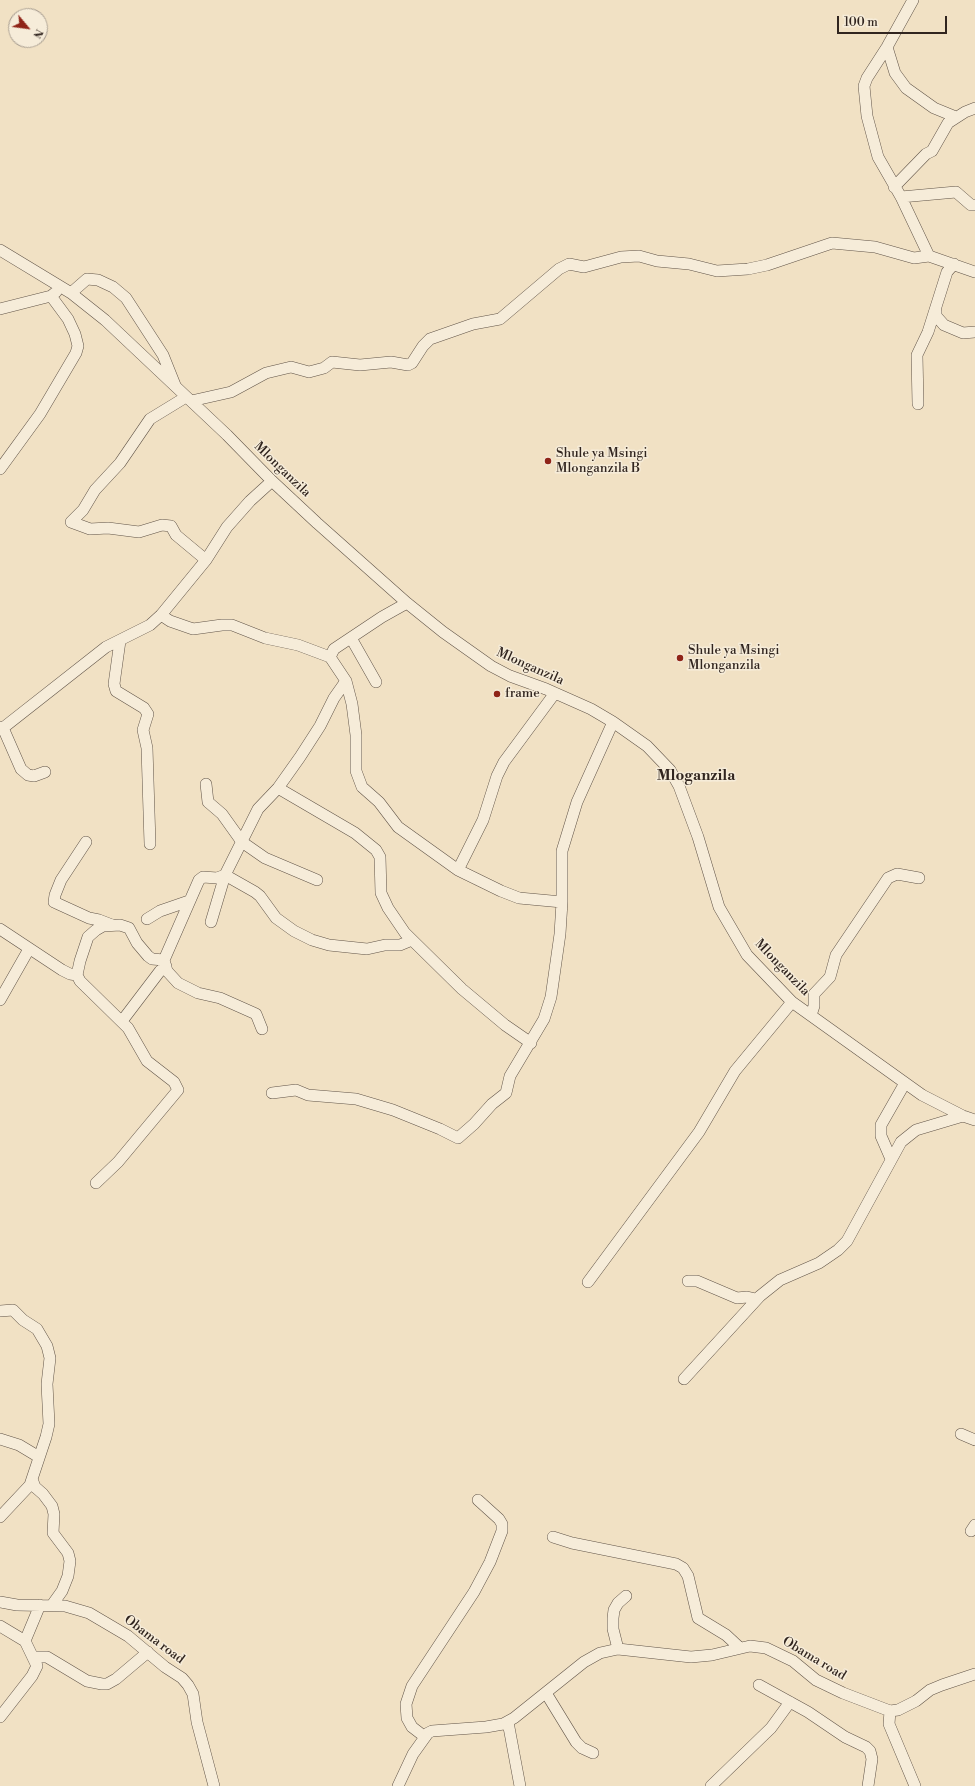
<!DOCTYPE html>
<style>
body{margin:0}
#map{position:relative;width:975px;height:1786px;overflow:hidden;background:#f1e1c4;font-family:"Libre Bodoni",serif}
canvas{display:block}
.north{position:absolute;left:8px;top:8px;width:40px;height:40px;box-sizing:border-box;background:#f6ecd9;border:1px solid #a79c8f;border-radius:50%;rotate:119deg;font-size:11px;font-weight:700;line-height:16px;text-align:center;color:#31251f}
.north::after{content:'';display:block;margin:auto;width:14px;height:18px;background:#8f2418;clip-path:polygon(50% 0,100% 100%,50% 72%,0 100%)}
.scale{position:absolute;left:837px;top:16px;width:110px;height:18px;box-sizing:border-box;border:2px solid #31251f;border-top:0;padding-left:5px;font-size:12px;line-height:14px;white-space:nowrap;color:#31251f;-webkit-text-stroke:3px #f6ecd9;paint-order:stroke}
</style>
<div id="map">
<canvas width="975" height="1786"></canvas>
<div class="north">N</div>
<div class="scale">100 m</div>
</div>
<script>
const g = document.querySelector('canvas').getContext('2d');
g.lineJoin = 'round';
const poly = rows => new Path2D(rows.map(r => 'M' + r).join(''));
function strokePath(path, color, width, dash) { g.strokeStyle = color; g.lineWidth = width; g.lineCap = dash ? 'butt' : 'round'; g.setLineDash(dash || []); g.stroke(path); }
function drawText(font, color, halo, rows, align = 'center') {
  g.font = font + ' "Libre Bodoni",serif'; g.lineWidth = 3; g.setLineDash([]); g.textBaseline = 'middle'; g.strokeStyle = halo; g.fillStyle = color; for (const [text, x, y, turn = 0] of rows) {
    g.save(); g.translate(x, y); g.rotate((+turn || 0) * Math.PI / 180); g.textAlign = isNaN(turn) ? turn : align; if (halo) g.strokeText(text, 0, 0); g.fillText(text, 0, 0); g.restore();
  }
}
const minor = poly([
 [913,0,887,47,867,78,864,86,867,116,878,157,901,197,929,256],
 [887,47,895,73,906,88,934,108,956,117],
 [894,187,926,154,932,151,948,123,965,112,975,108],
 [901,197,956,192,971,205,975,205],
 [0,250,71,293,105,320,227,435,272,481,317,523,407,603,443,632,491,666,510,676,546,689,591,709,613,722,647,746,670,770,679,786,698,837,719,907,747,955,792,1002,922,1095,963,1116,975,1120],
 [71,293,87,279,98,280,113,287,126,298,163,355,175,385],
 [0,309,51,296,56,292],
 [936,311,936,316,944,325,963,333,975,332],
 [186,397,150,419,120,463,95,490,83,510,71,522,90,529,108,528,139,532,162,525,171,526,176,535,206,560],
 [191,401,231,392,266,373,291,367,309,372,324,368,332,362,360,365,391,362,408,365,412,363,423,346,430,339,473,324,500,319,559,269,569,264,584,267,621,257,639,256,657,261,689,264,717,271,748,269,767,265,832,243,875,247,914,258,929,256,975,272],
 [918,404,917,355,928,332,947,272,954,264],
 [0,469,40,414,76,353,78,346,75,334,68,319,51,296],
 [407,603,382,617,334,649,330,657,346,681,352,704,356,735,356,771,362,787,379,802,398,827,458,870,501,891,519,898,562,902],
 [161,615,170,621,193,629,222,625,232,625,265,638,298,645,330,657],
 [351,638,376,682],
 [120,641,114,684,116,691,144,708,148,714,143,730,147,748,150,844],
 [0,727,3,728,106,647,150,625,161,615,206,560,227,527,250,501,272,481],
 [3,728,21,769,28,775,34,776,45,772],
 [206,784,208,802,222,814,242,842,265,858,317,880],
 [278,788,355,833,376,850,380,857,381,893,388,908,405,933,462,989,505,1025,531,1043],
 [86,842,61,880,55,895,54,902,89,918,99,920,112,925],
 [458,870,483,820,497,776,504,762,555,693],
 [147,919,160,911,189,901],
 [211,922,225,875,255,892,260,896,276,918,294,931,312,940,329,945,367,949,385,945,400,945,412,940],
 [0,929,62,970,70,974,77,975],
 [0,1000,29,949],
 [811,1015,814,1006,814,994,830,977,836,955,888,878,897,874,919,878],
 [122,1021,160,971,166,966],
 [262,1029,256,1014,220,998,198,993,178,983,167,971,164,960,199,880,203,877,217,878,225,875,258,809,278,788,300,757,320,726,334,698,346,681],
 [272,1093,296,1090,308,1095,356,1099,393,1110,440,1129,458,1138,474,1124,492,1104,506,1093,510,1076,544,1019,551,997,560,934,562,902,562,851,577,802,613,722],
 [891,1159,881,1136,881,1125,905,1083],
 [96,1183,118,1162,178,1090,174,1082,147,1061,128,1028,80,981,77,975,80,961,88,937,96,930,103,926,120,925,129,928,137,943,148,956,152,959,164,960],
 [688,1281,697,1281,737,1298,747,1297,756,1299],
 [588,1282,699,1132,735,1071,792,1002],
 [0,1311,13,1310,23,1320,37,1329,47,1346,50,1358,47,1384,49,1424,46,1437,30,1485,0,1517],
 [684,1379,760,1296,780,1280,819,1263,838,1250,847,1241,901,1142,916,1130,963,1116],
 [961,1434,975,1440],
 [0,1439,19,1445,39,1457],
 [32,1479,35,1487,43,1494,52,1506,54,1514,53,1533,68,1553,70,1561,68,1576,62,1591,52,1605],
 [971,1531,975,1525],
 [553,1537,572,1543,676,1564,683,1568,688,1576,698,1618,726,1635,740,1648],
 [0,1602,17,1605,65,1606,89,1613,128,1636,165,1667,182,1678,188,1685,193,1694,197,1722,214,1786],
 [0,1626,25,1641],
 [618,1649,613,1629,613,1618,614,1610,618,1603,626,1596],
 [33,1657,47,1657,87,1681,102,1684,107,1684,116,1679,148,1652],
 [759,1685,808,1712,845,1737,866,1747,870,1751,872,1759,868,1786],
 [546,1693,576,1742,582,1748,593,1753],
 [890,1711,889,1724,915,1786],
 [0,1717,32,1676,37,1666,25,1641,40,1605],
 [508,1722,520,1786],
 [425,1737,412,1727,407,1718,406,1704,412,1686,474,1592,490,1562,502,1531,502,1524,499,1519,478,1500],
 [398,1786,413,1754,428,1733,432,1731,486,1727,503,1724,514,1718,584,1662,600,1653,618,1649,691,1657,712,1655,750,1646,766,1648,793,1661,816,1680,843,1693,890,1711,898,1710,916,1701,930,1690,942,1685,975,1674],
 [711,1786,771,1728,790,1702]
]);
strokePath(minor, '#615448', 12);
strokePath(minor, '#f6ecd9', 11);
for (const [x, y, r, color] of [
 [548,461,4,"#8f2418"],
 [680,658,4,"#8f2418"],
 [497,694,4,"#8f2418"]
]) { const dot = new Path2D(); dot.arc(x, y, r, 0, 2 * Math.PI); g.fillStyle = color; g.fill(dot); strokePath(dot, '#f6ecd9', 1.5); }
drawText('13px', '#31251f', '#f6ecd9', [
 ["Shule ya Msingi",556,454],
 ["Mlonganzila B",556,469],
 ["Shule ya Msingi",688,651],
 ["Mlonganzila",688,666],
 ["frame",505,694]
], 'left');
drawText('13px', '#31251f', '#f6ecd9', [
 ["Mlonganzila",282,470,44],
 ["Mlonganzila",530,667,24],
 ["Mlonganzila",782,968,46],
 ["Obama road",154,1640,37],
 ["Obama road",814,1659,31]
]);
drawText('bold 15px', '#31251f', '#f6ecd9', [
 ["Mloganzila",696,776]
]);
</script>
